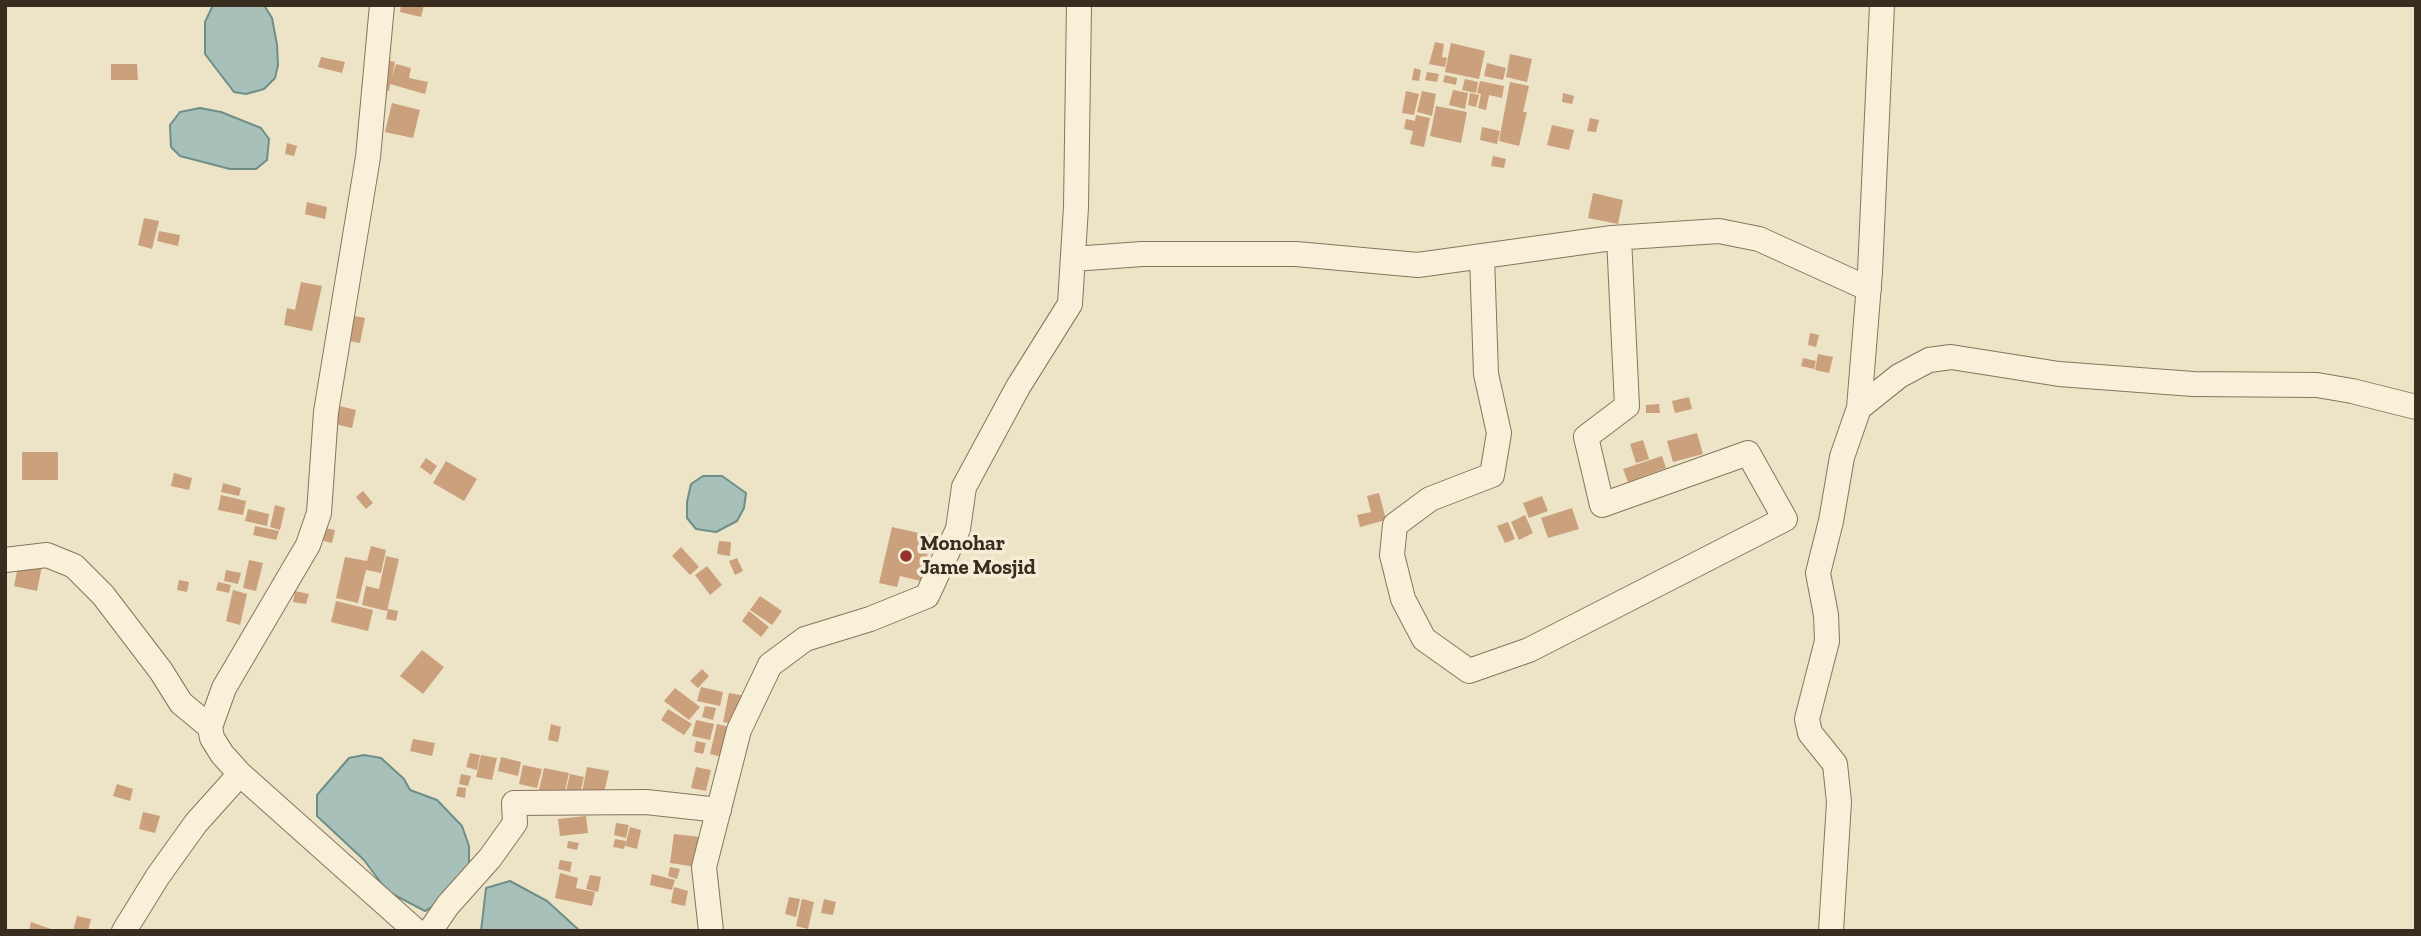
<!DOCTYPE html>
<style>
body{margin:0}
#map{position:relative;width:2421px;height:936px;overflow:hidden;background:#ede3c6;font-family:"Zilla Slab",serif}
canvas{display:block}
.frame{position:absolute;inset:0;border:7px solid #392d20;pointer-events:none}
</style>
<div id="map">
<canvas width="2421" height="936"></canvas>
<div class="frame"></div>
</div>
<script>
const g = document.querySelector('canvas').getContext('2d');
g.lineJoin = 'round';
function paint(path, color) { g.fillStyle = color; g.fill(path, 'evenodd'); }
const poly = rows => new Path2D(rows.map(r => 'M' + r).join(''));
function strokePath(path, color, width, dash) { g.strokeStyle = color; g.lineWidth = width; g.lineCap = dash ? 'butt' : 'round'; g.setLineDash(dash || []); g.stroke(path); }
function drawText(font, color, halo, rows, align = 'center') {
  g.font = font + ' "Zilla Slab",serif'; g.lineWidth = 7; g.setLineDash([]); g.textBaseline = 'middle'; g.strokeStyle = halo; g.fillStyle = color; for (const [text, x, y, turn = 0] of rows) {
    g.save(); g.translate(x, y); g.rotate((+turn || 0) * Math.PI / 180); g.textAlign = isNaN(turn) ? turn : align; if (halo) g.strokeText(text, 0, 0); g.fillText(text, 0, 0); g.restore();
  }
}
const water = poly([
 [213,5,264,5,272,18,277,45,278,65,275,78,264,89,246,94,234,92,205,54,205,22,213,5],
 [200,108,221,112,261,128,269,139,267,160,256,169,230,169,180,156,171,147,170,125,180,112,200,108],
 [703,476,722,476,746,493,744,508,737,521,716,532,696,529,687,518,687,502,691,484,703,476],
 [364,755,381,758,404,779,410,790,437,800,462,826,469,846,469,864,438,904,425,911,387,891,364,860,317,816,317,795,349,758,364,755],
 [510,881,547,901,580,931,481,931,486,888,510,881]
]);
paint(water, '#a7c1ba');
strokePath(water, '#6e8f88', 2);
paint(poly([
 [401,5,424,5,421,17,400,12],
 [1435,42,1444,44,1442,57,1447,58,1445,67,1429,64],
 [1451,43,1485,51,1479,79,1445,72],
 [1510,54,1532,59,1527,82,1506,77],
 [321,57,345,62,342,73,318,67],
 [375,57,395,62,392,77,396,64,411,68,409,78,428,82,425,94,390,84,389,91,368,87],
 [1487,63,1506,68,1503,80,1484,76],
 [111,64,137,64,138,80,111,80],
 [1414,68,1421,70,1419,81,1412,80],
 [1427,72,1439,74,1437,82,1425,80],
 [1445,75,1457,78,1456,85,1443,82],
 [1465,79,1478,82,1476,93,1462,90],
 [1480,81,1504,86,1502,98,1489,95,1486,110,1478,108,1481,94,1477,93],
 [1510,82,1529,86,1523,112,1527,112,1519,146,1499,141],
 [1453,90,1468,93,1465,109,1449,105],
 [1406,91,1419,94,1414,115,1402,113],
 [1422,91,1436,94,1432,116,1417,112],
 [1470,93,1479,95,1476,107,1468,105],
 [1563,93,1574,96,1572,104,1562,102],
 [392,103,420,110,413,138,385,132],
 [1436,106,1467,112,1461,143,1430,136],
 [1416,115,1430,118,1424,147,1410,144,1413,131,1404,129,1406,119,1415,121],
 [1590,118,1599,120,1596,132,1587,131],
 [1552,125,1574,130,1569,150,1547,145],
 [1482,127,1500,131,1497,144,1480,140],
 [287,143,297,146,294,156,285,154],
 [1493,156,1506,159,1504,168,1491,166],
 [1593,193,1623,200,1618,224,1588,218],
 [307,202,327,207,325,219,305,214],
 [144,218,159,221,152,249,138,245],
 [159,231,180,235,178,246,157,241],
 [301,282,322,286,312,331,284,325,287,308,295,310],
 [339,313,365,318,360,343,334,338],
 [1810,333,1819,335,1816,347,1808,345],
 [1818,354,1833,357,1829,373,1815,370],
 [1803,358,1816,361,1814,369,1801,366],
 [1689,397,1692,409,1675,413,1672,401],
 [331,404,356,410,352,428,327,422],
 [1659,404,1660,413,1646,413,1646,405],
 [1697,433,1703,454,1673,462,1667,441],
 [1643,440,1649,459,1636,463,1630,444],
 [22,452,58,452,58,480,22,480],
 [1662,456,1666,468,1628,482,1623,469],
 [426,458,437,466,431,475,420,467],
 [446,461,477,479,464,501,433,483],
 [174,473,192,478,189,490,171,486],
 [223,483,241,488,239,496,221,492],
 [363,491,373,503,366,509,356,497],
 [1379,493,1386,520,1360,527,1357,515,1371,512,1367,496],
 [221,495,246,501,243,515,218,510],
 [1542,496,1548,511,1529,518,1523,503],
 [275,505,285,508,280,530,270,527],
 [1572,508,1579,529,1548,538,1541,518],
 [248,509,269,514,267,526,245,521],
 [1525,515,1533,533,1519,540,1511,522],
 [1508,522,1515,539,1505,543,1497,526],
 [255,526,279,531,276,540,253,535],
 [319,527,335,530,332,543,316,539],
 [892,527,932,536,921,581,900,576,897,587,879,583],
 [719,541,731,542,730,556,717,554],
 [371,546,386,550,381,573,366,570,358,603,336,598,345,557,367,561],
 [681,547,699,567,690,575,672,556],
 [386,556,399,559,387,611,362,605,366,586,379,589],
 [737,558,743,571,735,575,729,561],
 [249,560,263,563,256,591,243,588],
 [19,562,42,566,37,591,14,586],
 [707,566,722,585,710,595,695,575],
 [226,570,241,573,238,584,224,581],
 [179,580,189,582,187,592,177,590],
 [218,582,231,585,229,593,216,590],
 [233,590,247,594,240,625,226,621],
 [295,591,309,594,306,604,293,602],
 [760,596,782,611,772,625,750,610],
 [336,601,373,610,368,631,331,622],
 [388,609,398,611,396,621,386,619],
 [749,611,769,627,761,637,742,621],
 [422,650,444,667,423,694,400,676],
 [702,669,709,676,698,688,690,681],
 [701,687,723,692,720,706,697,701],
 [675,688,700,707,689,720,664,701],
 [729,693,746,696,739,725,723,722],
 [705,706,716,708,713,720,702,717],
 [668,709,692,724,684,735,661,720],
 [696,720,714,724,710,740,692,736],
 [551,724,561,727,558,742,548,740],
 [717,724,734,728,727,758,710,754],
 [413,739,435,743,432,756,410,751],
 [696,741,706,743,703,754,694,752],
 [470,753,480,755,477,770,466,767],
 [481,755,497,758,492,780,476,777],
 [501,757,521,762,518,776,498,771],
 [523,765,542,769,537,788,519,784],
 [587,767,609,771,603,797,582,792],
 [696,767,711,770,706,791,691,788],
 [544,768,569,773,564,795,539,790],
 [461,774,471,776,468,786,459,784],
 [570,774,584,777,580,794,566,791],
 [117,784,133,789,130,801,113,796],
 [458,787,466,788,465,798,456,796],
 [143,812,160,816,155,833,139,829],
 [586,816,588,833,560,836,558,819],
 [616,823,629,825,626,838,614,835],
 [630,827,641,830,637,849,625,846],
 [674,834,700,837,696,867,670,863],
 [615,839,626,841,624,849,613,847],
 [568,841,579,843,577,850,567,848],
 [560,860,572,862,570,872,558,869],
 [670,867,680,869,677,879,668,876],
 [560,873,578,878,576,888,595,892,592,906,555,898],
 [652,874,675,880,672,890,650,885],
 [590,875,601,877,598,892,586,889],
 [674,887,688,891,685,906,671,903],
 [789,897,800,899,796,917,785,914],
 [802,899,814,902,808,929,796,926],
 [824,899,836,902,833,915,821,913],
 [77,916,91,919,88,931,73,931],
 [31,922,54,930,54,931,29,931]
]), '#caa07d');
const minor = poly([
 [382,5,368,157,326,412,319,513,308,545,224,688,210,727,212,738,222,754,240,774,416,931],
 [1482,257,1486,374,1499,433,1492,475,1430,499,1395,525,1392,555,1403,599,1424,639,1469,671,1529,650,1785,519,1748,453,1602,505,1586,437,1627,406,1619,238],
 [1073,259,1142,254,1296,254,1418,265,1612,238,1719,231,1759,239,1869,289],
 [1859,408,1870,272,1882,5],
 [5,560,47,555,74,566,103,595,161,671,181,703,210,727],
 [124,931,158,876,196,823,240,774],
 [430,931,448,905,490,858,515,823,514,803,646,802,719,810],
 [711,931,704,867,739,730,770,665,805,639,870,619,927,596,958,529,964,487,1018,387,1070,304,1076,207,1079,5],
 [1831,931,1839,802,1835,764,1810,733,1807,719,1827,641,1826,615,1818,573,1831,521,1842,457,1859,408,1899,376,1929,360,1951,357,2059,374,2193,384,2317,385,2352,391,2416,407]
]);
strokePath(minor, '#88755c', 26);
strokePath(minor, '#f8f0d9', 24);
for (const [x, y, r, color] of [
 [906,556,7,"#95312e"]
]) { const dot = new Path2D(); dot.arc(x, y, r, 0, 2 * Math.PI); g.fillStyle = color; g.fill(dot); strokePath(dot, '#f5edd6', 2.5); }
drawText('bold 21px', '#392d20', '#f5edd6', [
 ["Monohar",920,544],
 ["Jame Mosjid",920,568]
], 'left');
</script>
